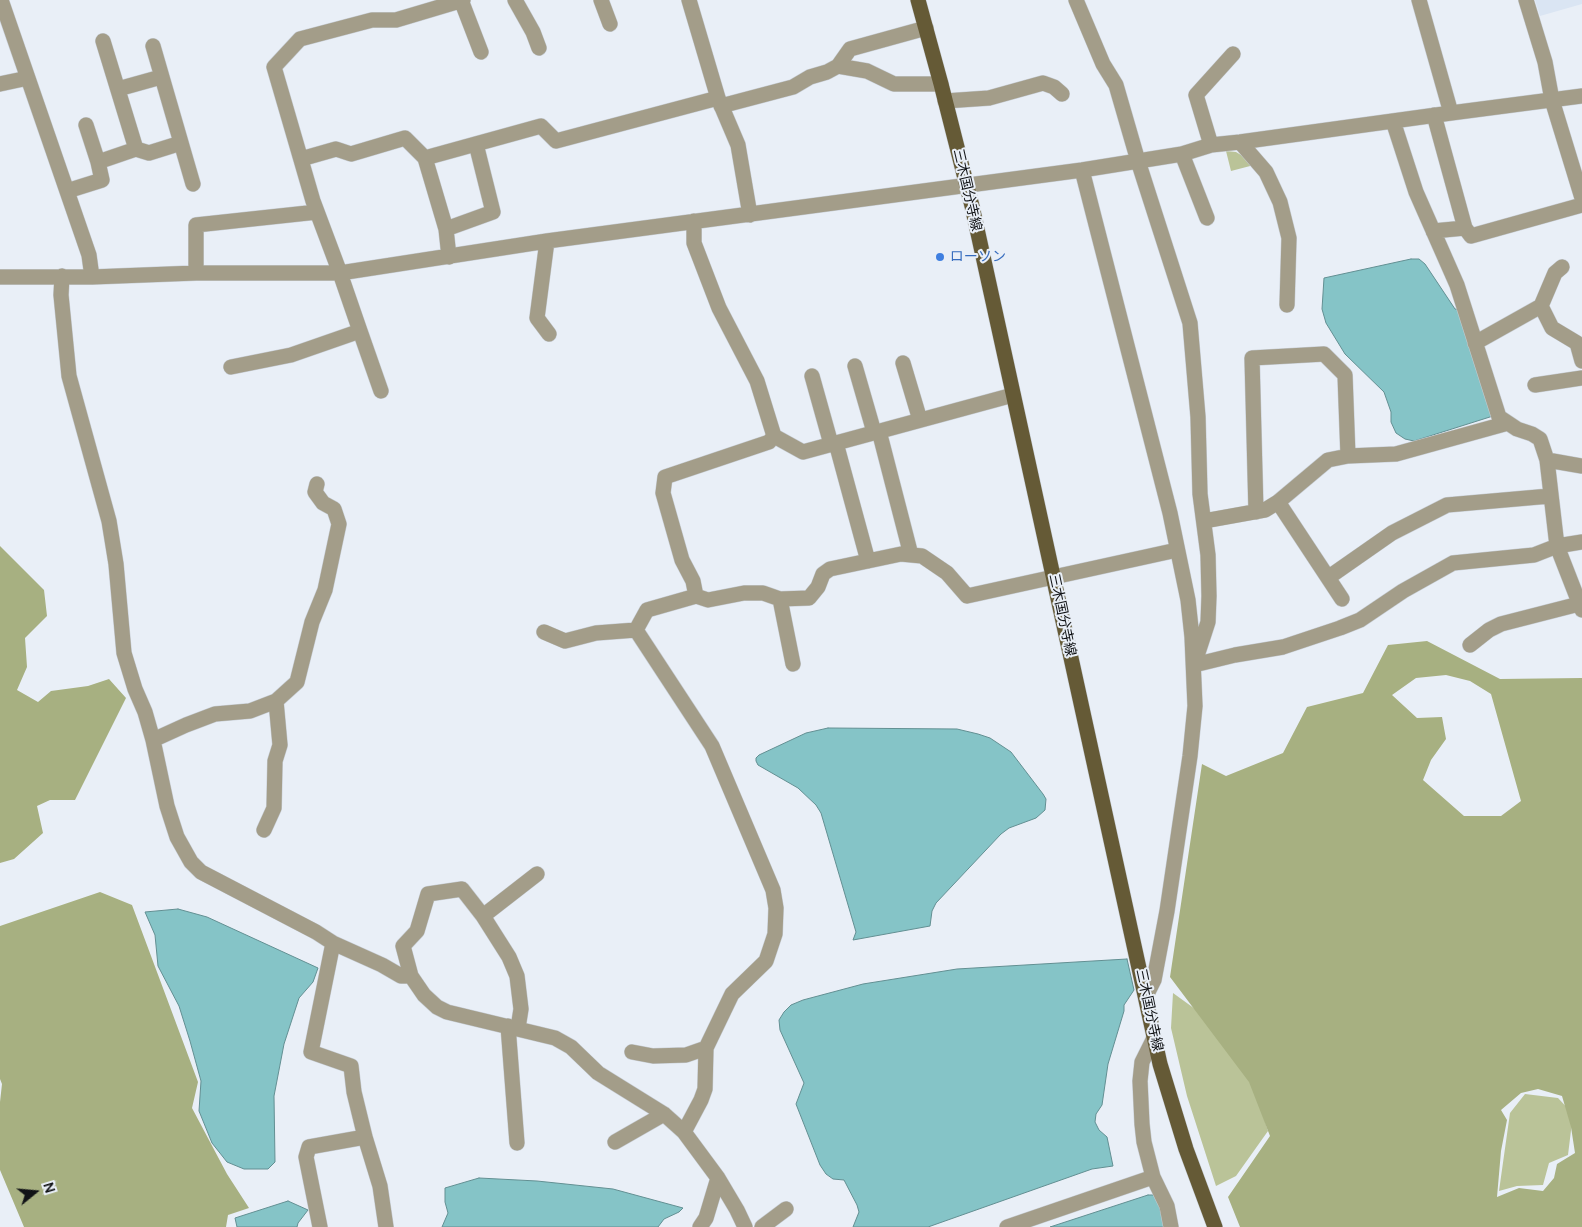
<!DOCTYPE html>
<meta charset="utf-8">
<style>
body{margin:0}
#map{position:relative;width:1582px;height:1227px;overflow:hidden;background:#e9eff7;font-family:Manrope,sans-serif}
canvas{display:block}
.north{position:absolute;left:10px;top:1167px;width:50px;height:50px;-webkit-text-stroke:4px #e9eff7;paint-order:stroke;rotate:73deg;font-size:14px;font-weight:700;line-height:20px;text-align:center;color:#111316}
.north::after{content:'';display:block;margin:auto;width:18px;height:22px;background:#111316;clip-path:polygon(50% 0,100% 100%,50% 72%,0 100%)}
</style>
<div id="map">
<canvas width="1582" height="1227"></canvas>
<div class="north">N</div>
</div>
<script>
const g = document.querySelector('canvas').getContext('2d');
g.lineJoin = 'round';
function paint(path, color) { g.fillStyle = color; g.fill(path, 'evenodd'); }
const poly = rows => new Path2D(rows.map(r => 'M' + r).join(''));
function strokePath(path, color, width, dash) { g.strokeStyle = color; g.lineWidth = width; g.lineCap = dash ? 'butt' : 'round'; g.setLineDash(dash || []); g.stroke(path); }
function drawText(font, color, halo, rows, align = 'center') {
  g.font = font + ' Manrope,"Noto Sans JP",sans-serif'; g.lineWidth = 4; g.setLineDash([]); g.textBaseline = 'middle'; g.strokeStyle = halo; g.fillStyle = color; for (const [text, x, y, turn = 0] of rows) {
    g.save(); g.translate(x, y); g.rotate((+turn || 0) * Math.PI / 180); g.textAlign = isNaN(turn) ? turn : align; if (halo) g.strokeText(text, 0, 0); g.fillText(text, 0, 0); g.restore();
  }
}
paint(poly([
 [1535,0,1582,0,1582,4,1540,16]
]), '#dae5f3');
paint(poly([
 [1226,151,1236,152,1246,158,1254,165,1231,171],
 [1173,993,1202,1014,1253,1084,1268,1131,1236,1176,1216,1186,1187,1096,1171,1028],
 [1525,1094,1558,1098,1573,1114,1568,1155,1549,1163,1543,1185,1517,1186,1499,1191,1510,1113]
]), '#bac398');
paint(poly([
 [0,546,44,590,47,616,25,638,27,667,17,690,38,702,51,691,88,686,109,679,126,698,75,800,50,800,37,806,43,833,14,859,0,863],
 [1427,641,1500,679,1582,678,1582,1227,1240,1227,1228,1197,1270,1136,1249,1082,1170,977,1202,764,1226,776,1283,753,1307,707,1363,693,1388,645],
 [1446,675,1470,681,1491,694,1521,801,1501,816,1464,816,1423,780,1431,760,1446,739,1442,717,1417,718,1392,695,1416,678],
 [1538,1089,1562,1096,1571,1127,1575,1153,1557,1164,1554,1178,1543,1191,1519,1188,1497,1197,1501,1151,1507,1120,1501,1110,1521,1093],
 [100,892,132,905,198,1082,192,1108,227,1174,249,1208,228,1215,226,1227,24,1227,0,1170,0,1102,2,1084,0,1079,0,926]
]), '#a7b081');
const water = poly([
 [1411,259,1419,259,1425,264,1455,309,1459,310,1493,416,1414,441,1405,439,1396,433,1391,422,1391,412,1384,392,1345,354,1326,323,1322,309,1324,278,1411,259],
 [828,728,957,729,978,734,990,738,1011,752,1043,794,1046,799,1045,810,1036,818,1009,828,1001,834,936,903,932,911,930,926,853,940,856,932,821,813,816,805,798,788,758,765,756,761,756,758,759,755,806,733,828,728],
 [178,909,207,917,318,968,313,982,299,998,284,1044,274,1096,275,1162,268,1169,244,1169,227,1162,212,1143,199,1111,201,1081,190,1041,179,1006,158,966,155,935,145,912,178,909],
 [1127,959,1134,990,1124,1005,1124,1011,1108,1064,1102,1105,1096,1114,1095,1122,1099,1130,1107,1137,1113,1166,1092,1169,928,1227,853,1227,859,1212,857,1205,844,1180,833,1179,826,1174,820,1165,796,1104,804,1083,780,1030,779,1020,784,1012,791,1005,803,1000,863,984,957,969,1127,959],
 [479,1178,537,1181,613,1189,683,1208,679,1212,664,1219,658,1227,442,1227,448,1213,445,1202,445,1188,479,1178],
 [1148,1195,1153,1195,1157,1199,1165,1227,1050,1227,1148,1195],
 [288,1201,308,1210,298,1223,297,1227,237,1227,235,1218,288,1201]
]);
paint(water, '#85c4c7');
strokePath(water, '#628f92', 1);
const minor = poly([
 [1,0,89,255,92,277],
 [461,0,481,52],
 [515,0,533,32,539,48],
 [601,0,610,24],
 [689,0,718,98,738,145,750,215],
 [1076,0,1103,64,1116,85,1138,161,1190,323,1198,417,1200,494,1208,555,1209,596,1208,622,1194,665,1235,655,1283,647,1340,628,1360,620,1403,591,1453,563,1534,555,1557,546,1582,542],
 [1419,0,1451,113],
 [1526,0,1545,62,1552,100,1582,198],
 [103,41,136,149],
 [153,46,193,184],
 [838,66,867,71,894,84,941,84],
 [0,84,28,78],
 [118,89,161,77],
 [945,101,989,98,1043,83,1054,87,1062,94],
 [721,106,793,87,810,77,827,72,838,66,850,49,926,28],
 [1393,121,1416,192,1457,285,1499,417,1517,429,1532,434,1540,439,1547,460,1557,546,1582,610],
 [86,125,98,162],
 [1240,142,1266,172,1280,202,1289,238,1287,305],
 [1211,145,1196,95,1233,54],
 [1182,154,1207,218],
 [301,159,336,149,351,154,405,138,425,158],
 [1082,170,1170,513,1188,600,1192,637,1195,706,1190,756,1167,911,1154,980,1146,996],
 [67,191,102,180,98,162,136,149,149,153,181,143],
 [694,221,694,243,719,308,757,381,774,436,769,442,665,477,663,493,682,560,693,581,696,596],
 [1465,228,1471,236,1582,205],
 [446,229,493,212,476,144],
 [1433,231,1465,228,1434,115],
 [547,241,537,318,549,334],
 [449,257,446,229,425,158,541,126,556,141,718,98],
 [196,273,196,225,317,212],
 [62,276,61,295,69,376,109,521,116,564,124,653,135,689,145,712,153,740,167,806,177,837,191,862,201,872,316,932,333,943,382,965,401,976,411,976,424,995,437,1007,447,1012,555,1038,571,1047,598,1073,664,1114,684,1132,718,1178,737,1210,745,1227],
 [0,277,92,277,196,273,340,273,547,241,1082,170,1182,154,1211,145,1240,142,1451,113,1582,96],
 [1541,306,1555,273,1562,267],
 [360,331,381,391],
 [1475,343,1541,306,1552,328,1577,343,1582,361],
 [903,363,920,420],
 [855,366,874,432],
 [231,367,291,355,360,331,340,273,313,201,274,67,300,39,372,20,396,20,463,0],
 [812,376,831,444],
 [1535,385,1582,378],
 [879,431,911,555],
 [774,436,803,452,1013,395],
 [836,443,868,561],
 [1547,460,1582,466],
 [1278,502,1342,599],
 [1256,512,1252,358,1324,354,1345,375,1348,456],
 [1204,521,1265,510,1278,502,1328,460,1348,456,1396,454,1508,423],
 [1329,577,1392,533,1447,505,1550,496],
 [780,599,793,664],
 [544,632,565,641,596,633,636,630],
 [1470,645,1489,630,1501,624,1579,604],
 [276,701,297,682,312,622,325,590,339,524,334,509,323,503,315,492,317,484],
 [153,740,186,725,215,714,250,711,276,701,280,745,275,761,274,808,264,830],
 [333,943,311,1052,351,1066,354,1092,365,1137,380,1186,386,1227],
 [411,976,403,946,417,931,428,894,462,889,483,916],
 [508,1026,517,1143],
 [518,1028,521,1009,517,976,509,957,483,916,537,874],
 [1154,1038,1142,1062,1140,1081,1142,1124,1144,1142,1153,1177,1167,1206,1171,1227],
 [632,1052,653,1056,686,1055,706,1048],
 [684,1132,701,1100,705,1089,706,1048,732,994,766,961,775,934,776,908,773,890,712,746,636,630,647,610,696,596,708,600,744,593,763,593,780,599,809,598,818,587,823,574,830,569,901,554,922,556,947,573,967,596,1177,550],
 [615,1142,664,1114],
 [320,1227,306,1157,309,1147,365,1137],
 [700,1227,706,1218,718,1178],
 [762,1227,786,1209],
 [1007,1227,1153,1177]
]);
const major = poly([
 [918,0,941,84,972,206,1160,1064,1186,1149,1215,1227]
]);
strokePath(minor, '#c6ccd3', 16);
strokePath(major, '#c6ccd3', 16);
strokePath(minor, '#a39d89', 15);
strokePath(major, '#655a36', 15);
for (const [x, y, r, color] of [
 [940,257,5,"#3f7fe0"]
]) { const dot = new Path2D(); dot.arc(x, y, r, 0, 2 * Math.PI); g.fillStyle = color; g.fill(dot); strokePath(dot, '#e9eff7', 2); }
drawText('14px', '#111316', '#e9eff7', [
 ["三木国分寺線",967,190,77],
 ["三木国分寺線",1062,615,78],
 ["三木国分寺線",1149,1010,78]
]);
drawText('14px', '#366cbe', '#e9eff7', [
 ["ローソン",950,257]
], 'left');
</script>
